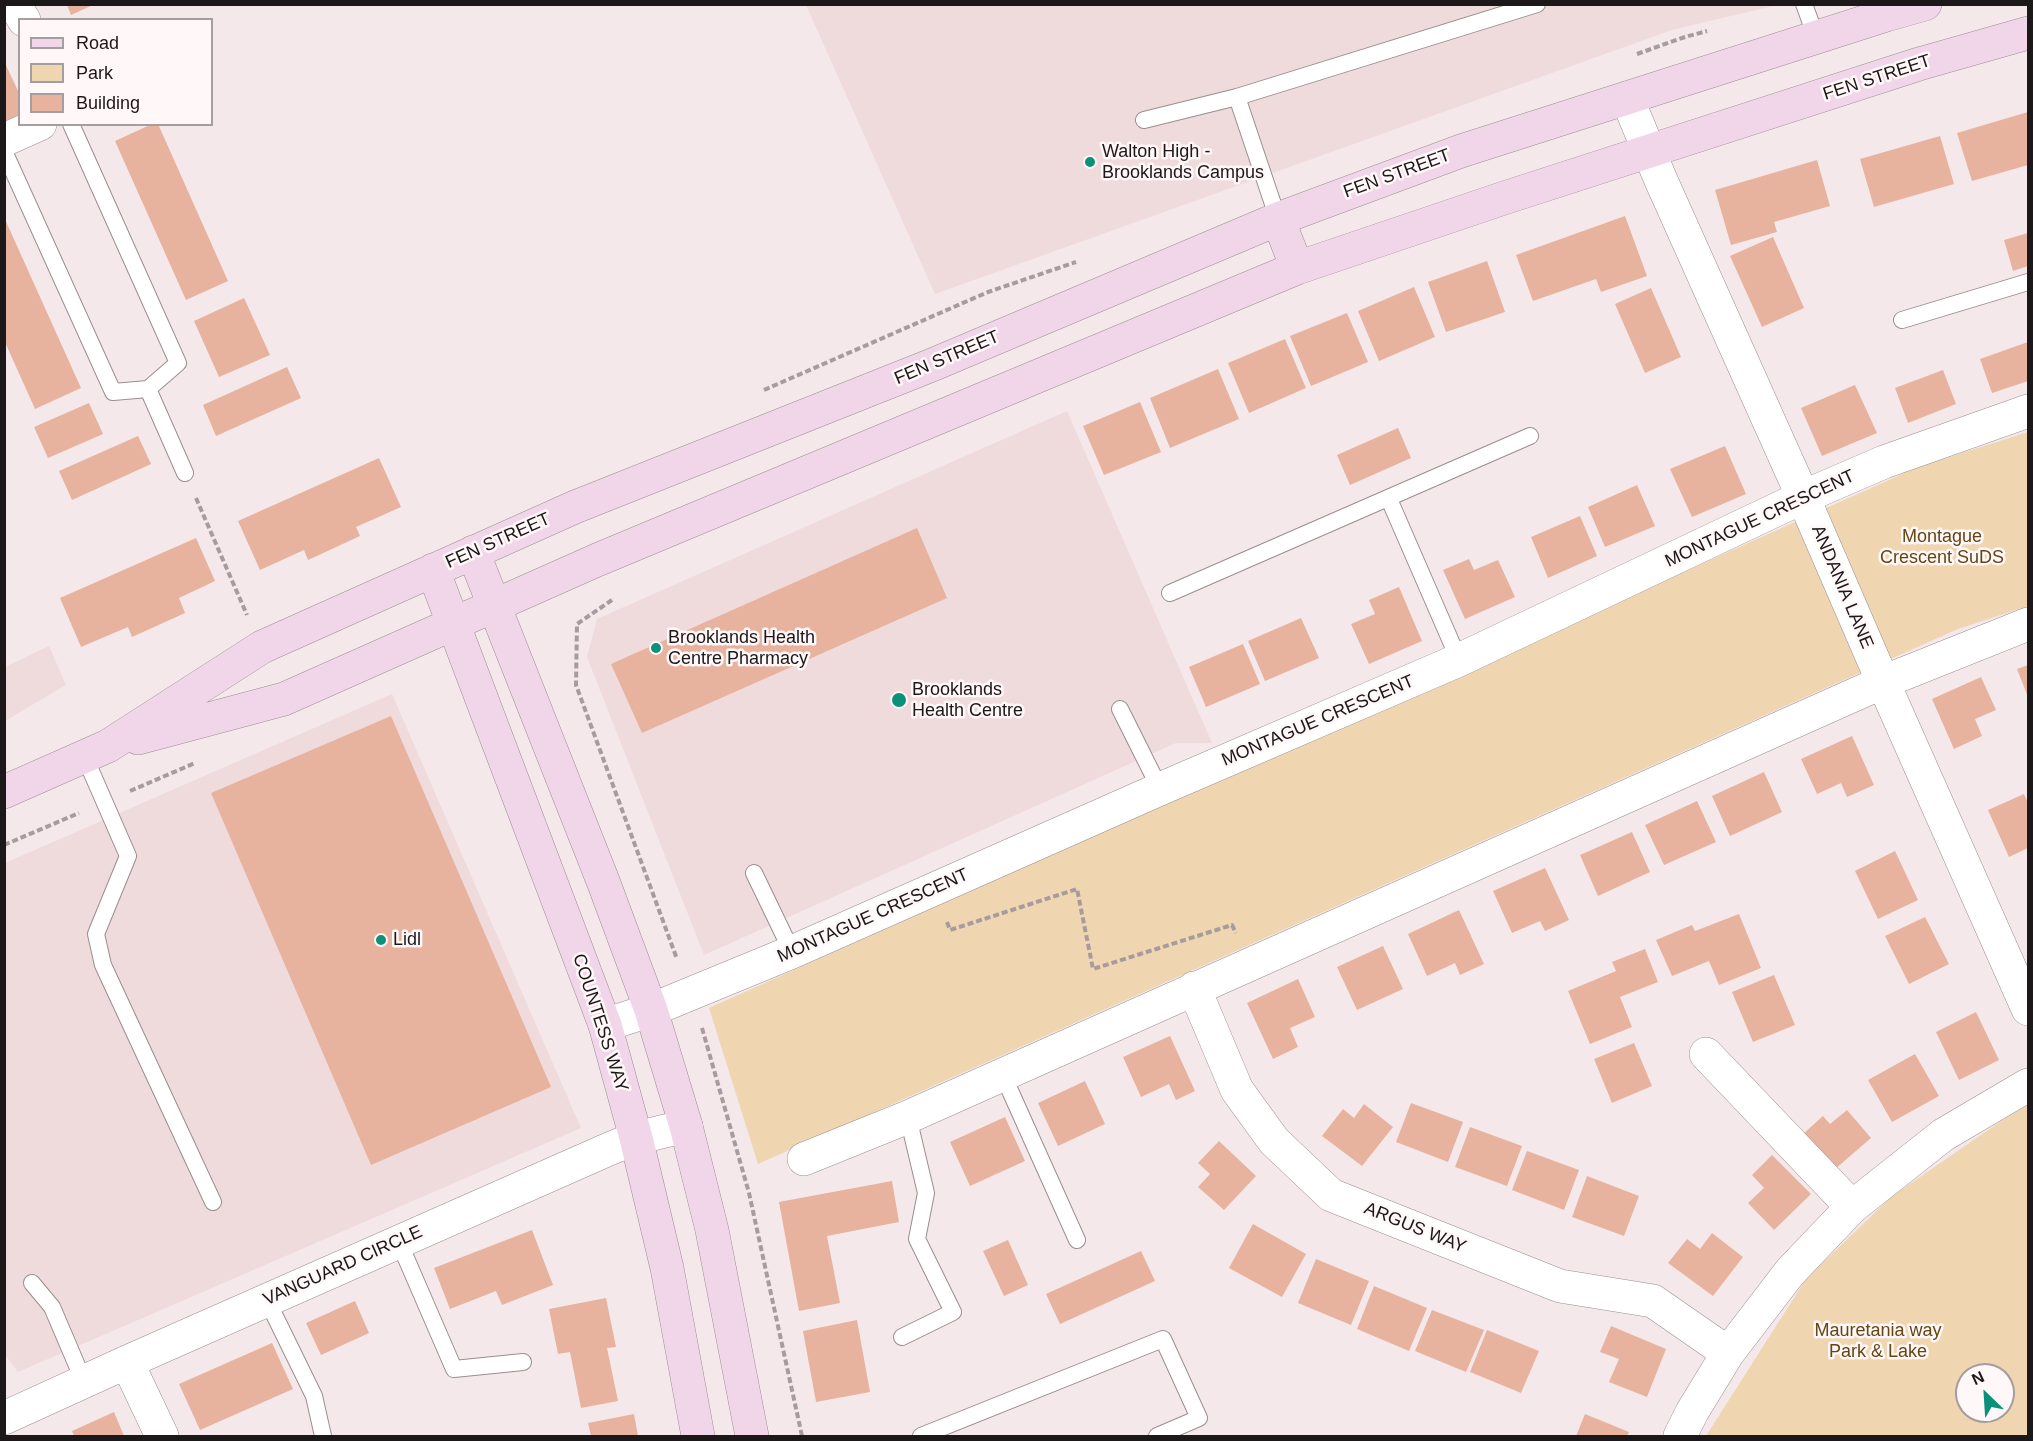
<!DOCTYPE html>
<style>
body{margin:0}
#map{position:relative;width:2033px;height:1441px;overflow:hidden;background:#f5e8ea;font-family:Arial,sans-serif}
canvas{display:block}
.frame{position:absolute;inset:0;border:6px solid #1c1819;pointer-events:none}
.legend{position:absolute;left:18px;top:18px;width:195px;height:108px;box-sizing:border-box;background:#fff7f8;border:2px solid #a49e9f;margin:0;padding:8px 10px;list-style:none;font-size:18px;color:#1c1819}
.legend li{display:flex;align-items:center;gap:12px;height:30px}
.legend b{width:30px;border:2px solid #a49e9f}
.north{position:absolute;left:1955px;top:1363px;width:60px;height:60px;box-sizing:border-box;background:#fff7f8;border:2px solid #a49e9f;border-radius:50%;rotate:335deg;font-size:16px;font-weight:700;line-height:24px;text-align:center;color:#1c1819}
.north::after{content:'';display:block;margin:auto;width:21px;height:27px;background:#0b917a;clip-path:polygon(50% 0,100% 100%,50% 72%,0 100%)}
</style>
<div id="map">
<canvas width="2033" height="1441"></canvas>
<div class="frame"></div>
<ul class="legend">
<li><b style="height:8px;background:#f1d6ea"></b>Road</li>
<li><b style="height:16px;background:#efd5b0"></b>Park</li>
<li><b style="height:16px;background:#e7b39e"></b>Building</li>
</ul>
<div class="north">N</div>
</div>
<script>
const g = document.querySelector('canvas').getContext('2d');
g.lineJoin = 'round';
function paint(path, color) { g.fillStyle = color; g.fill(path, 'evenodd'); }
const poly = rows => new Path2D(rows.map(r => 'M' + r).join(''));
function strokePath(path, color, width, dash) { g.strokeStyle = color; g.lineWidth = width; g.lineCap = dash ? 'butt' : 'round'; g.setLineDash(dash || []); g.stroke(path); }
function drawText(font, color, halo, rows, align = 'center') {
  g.font = font + ' Arial,sans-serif'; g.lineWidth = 5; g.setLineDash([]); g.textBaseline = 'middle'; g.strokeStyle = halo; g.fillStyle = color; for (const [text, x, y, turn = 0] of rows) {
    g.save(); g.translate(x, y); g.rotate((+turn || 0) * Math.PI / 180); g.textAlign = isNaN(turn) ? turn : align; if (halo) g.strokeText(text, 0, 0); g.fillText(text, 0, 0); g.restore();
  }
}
paint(poly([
 [806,5,1777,5,1672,30,935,294],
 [1067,411,1212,743,1176,743,704,955,587,657,597,619],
 [49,646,66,685,5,721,5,667],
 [392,694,581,1128,18,1372,5,1355,5,863]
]), '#efdadc');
paint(poly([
 [2028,432,2028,606,1958,629,758,1164,709,1008,1918,467],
 [2028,1104,2028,1436,1706,1436,1806,1279,1891,1197,2020,1108],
 [1967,1375,2003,1375,2003,1411,1967,1411]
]), '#efd5b0');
paint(poly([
 [67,5,93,5,71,15],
 [4,61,20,95,20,116,4,123],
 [2028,112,2028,165,1972,181,1957,133],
 [152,124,158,124,228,281,186,300,115,141],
 [1940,136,1954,184,1874,207,1860,159],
 [1817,160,1830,206,1774,222,1777,232,1731,245,1715,190],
 [1625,216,1647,276,1601,292,1596,279,1533,301,1516,255],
 [4,217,81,388,35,409,4,340],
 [2028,233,2028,266,2013,271,2004,240],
 [1773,237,1804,308,1762,327,1730,256],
 [1487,261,1505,312,1446,332,1428,282],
 [1414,287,1435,337,1379,361,1358,311],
 [1651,288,1681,357,1645,373,1615,304],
 [244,298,270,355,219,377,194,321],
 [1347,313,1368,362,1311,386,1290,336],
 [1285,339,1306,388,1249,413,1228,363],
 [2028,342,2028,381,1992,393,1980,359],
 [287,367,301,398,216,436,203,405],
 [1218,369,1239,419,1170,448,1150,398],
 [1943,370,1956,404,1908,423,1895,388],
 [1855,385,1877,433,1822,456,1801,408],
 [1140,402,1161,452,1104,475,1083,426],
 [89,403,103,434,48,458,34,427],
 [1398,428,1411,458,1350,485,1337,455],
 [138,436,151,464,72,500,59,471],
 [1725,446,1746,494,1692,517,1670,469],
 [379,458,401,507,356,527,360,536,308,560,304,550,260,570,238,521],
 [1637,485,1655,526,1605,547,1588,507],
 [1580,516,1597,556,1548,578,1531,537],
 [917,528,947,598,642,733,611,664],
 [196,538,215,581,179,598,185,613,132,637,128,627,81,647,60,598],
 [1469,559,1474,570,1498,560,1515,597,1465,619,1443,570],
 [1399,587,1422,641,1369,664,1351,624,1375,614,1369,600],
 [1301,618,1319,658,1265,681,1248,641],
 [1243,644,1260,684,1206,707,1189,667],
 [2028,665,2028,697,2017,669],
 [1981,677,1996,710,1975,719,1982,736,1954,749,1932,699],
 [391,716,551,1087,371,1165,211,793],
 [1852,736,1874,785,1847,797,1841,783,1817,794,1801,759],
 [1764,772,1782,812,1730,836,1712,796],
 [2024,794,2028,803,2028,848,2009,857,1988,810],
 [1697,801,1716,842,1664,865,1645,825],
 [1632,832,1650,872,1598,896,1580,855],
 [1895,851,1918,900,1878,919,1855,871],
 [1545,868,1569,920,1545,931,1540,921,1512,933,1493,891],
 [1459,910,1484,964,1460,975,1455,963,1427,976,1408,934],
 [1739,914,1761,968,1719,985,1709,961,1672,976,1656,940,1692,925,1695,931],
 [1925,917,1949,964,1909,984,1885,936],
 [1383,946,1403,989,1357,1010,1337,967],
 [1645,949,1658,982,1620,997,1632,1027,1590,1044,1568,991,1616,971,1612,962],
 [1774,975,1795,1025,1753,1042,1732,992],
 [1298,979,1315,1017,1290,1028,1298,1047,1273,1059,1247,1003],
 [1976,1012,1999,1060,1959,1080,1936,1032],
 [1170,1036,1195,1091,1176,1100,1169,1084,1141,1097,1123,1057],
 [1634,1043,1652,1086,1612,1103,1594,1059],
 [1915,1054,1939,1096,1892,1122,1868,1080],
 [1085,1081,1105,1124,1058,1146,1038,1103],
 [1411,1103,1463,1122,1448,1162,1396,1142],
 [1364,1104,1393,1127,1362,1166,1322,1136,1343,1109,1354,1118],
 [1847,1110,1871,1138,1834,1170,1803,1134,1823,1116,1830,1124],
 [1005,1117,1025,1161,970,1186,950,1142],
 [1470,1127,1522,1146,1507,1186,1455,1167],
 [1219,1141,1256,1176,1224,1210,1198,1187,1210,1174,1198,1163],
 [1527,1151,1579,1170,1564,1210,1512,1190],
 [1772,1155,1811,1194,1774,1230,1748,1203,1764,1188,1752,1175],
 [1587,1176,1639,1196,1624,1236,1572,1217],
 [892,1181,899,1222,827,1236,840,1303,799,1311,779,1202],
 [1253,1224,1306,1254,1282,1297,1229,1268],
 [532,1230,553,1285,502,1305,496,1291,450,1309,434,1268],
 [1712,1233,1743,1257,1713,1296,1668,1263,1687,1239,1700,1249],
 [1008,1240,1028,1285,1004,1296,983,1251],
 [1141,1251,1155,1281,1060,1324,1046,1294],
 [1316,1259,1369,1281,1351,1325,1298,1303],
 [1374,1286,1427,1308,1409,1351,1357,1329],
 [606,1298,616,1347,607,1348,618,1401,581,1408,570,1352,558,1354,549,1309],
 [355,1301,369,1333,321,1355,306,1323],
 [1432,1310,1484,1330,1466,1372,1415,1351],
 [857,1320,870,1392,816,1402,803,1331],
 [1611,1326,1666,1349,1647,1397,1609,1382,1619,1359,1600,1352],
 [1487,1330,1539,1351,1521,1393,1470,1372],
 [272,1343,293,1389,200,1430,179,1384],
 [114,1412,124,1436,74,1436,72,1431],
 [634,1414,638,1436,591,1436,588,1423],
 [1585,1414,1629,1432,1627,1436,1576,1436]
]), '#e7b39e');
const lane = poly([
 [1804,4,1816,37],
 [1237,97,1537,4],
 [1144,120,1237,97,1278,219],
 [71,124,178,363,148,389,185,473],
 [4,151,113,392,148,389],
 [1902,320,2028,282],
 [1389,499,1459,660],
 [1170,593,1530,436],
 [1120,709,1160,789],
 [84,755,128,856,96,934,103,965,213,1202],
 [754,873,792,952],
 [1003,1075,1077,1240],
 [399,1242,454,1369,523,1362],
 [32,1283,52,1307,84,1382],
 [267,1300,314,1396,323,1436],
 [902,1337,953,1312,917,1239,926,1193,908,1117],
 [921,1436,1163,1339,1199,1418,1157,1436]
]);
const street = poly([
 [14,4,24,20],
 [1627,98,1660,178,1803,497,1883,682,2028,1009],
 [4,140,40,124],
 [1194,988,1237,1090,1274,1141,1331,1195,1560,1286,1653,1301,1728,1353],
 [605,1025,651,1010,792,952,1160,789,1459,660,1803,497,1884,462,2028,411],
 [1706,1054,1852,1207],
 [804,1159,908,1117,1883,682,2028,624],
 [127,1362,162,1436],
 [4,1418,127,1362,609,1149,636,1138,686,1126],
 [1680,1436,1692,1412,1728,1353,1790,1272,1852,1207,1943,1135,2028,1085]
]);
const secondary = poly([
 [1278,219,1297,268],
 [473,552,603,881,651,1010,686,1126,712,1230,752,1436],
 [433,570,605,1025,636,1138,667,1268,698,1436],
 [138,738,284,699,597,560,1297,268,1504,198,1919,64,2028,33],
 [4,792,108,746,262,647,575,507,932,365,1278,219,1461,151,1886,15,1925,4]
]);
strokePath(lane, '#9a8e8f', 18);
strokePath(street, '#9a8e8f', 34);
strokePath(secondary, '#9a8e8f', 34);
strokePath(poly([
 [1637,54,1685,37,1707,31],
 [764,390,988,292,1076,262],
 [196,498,247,615],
 [612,600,577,624,576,685,677,959],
 [130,791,195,763],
 [4,845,79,813],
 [947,922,950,930,1077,889,1093,969,1232,925,1236,933],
 [702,1028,749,1193,802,1436]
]), '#a69c9e', 4, [6, 3]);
strokePath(lane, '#fff', 16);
strokePath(street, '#fff', 33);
strokePath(secondary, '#f1d6ea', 33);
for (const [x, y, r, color] of [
 [1090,162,6,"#0b917a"],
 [656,648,6,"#0b917a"],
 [899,700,8,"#0b917a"],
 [381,940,6,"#0b917a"]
]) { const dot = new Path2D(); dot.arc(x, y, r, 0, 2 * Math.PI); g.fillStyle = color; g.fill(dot); strokePath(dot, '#fff7f8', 2); }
drawText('18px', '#1c1819', '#fff7f8', [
 ["FEN STREET",1877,78,-18],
 ["FEN STREET",1397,174,-20],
 ["FEN STREET",947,358,-23],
 ["MONTAGUE CRESCENT",1760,519,-25],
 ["FEN STREET",498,541,-24],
 ["ANDANIA LANE",1842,587,67],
 ["MONTAGUE CRESCENT",1318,721,-23],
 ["MONTAGUE CRESCENT",873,916,-24],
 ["COUNTESS WAY",600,1023,72],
 ["ARGUS WAY",1415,1228,22],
 ["VANGUARD CIRCLE",343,1266,-24]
]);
drawText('18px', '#1c1819', '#fff7f8', [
 ["Walton High -",1102,152],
 ["Brooklands Campus",1102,173],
 ["Brooklands Health",668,638],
 ["Centre Pharmacy",668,659],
 ["Brooklands",912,690],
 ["Health Centre",912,711],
 ["Lidl",393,940]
], 'left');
drawText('18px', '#654612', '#fff7f8', [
 ["Montague",1942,537],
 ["Crescent SuDS",1942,558],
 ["Mauretania way",1878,1331],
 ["Park & Lake",1878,1352]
]);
</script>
